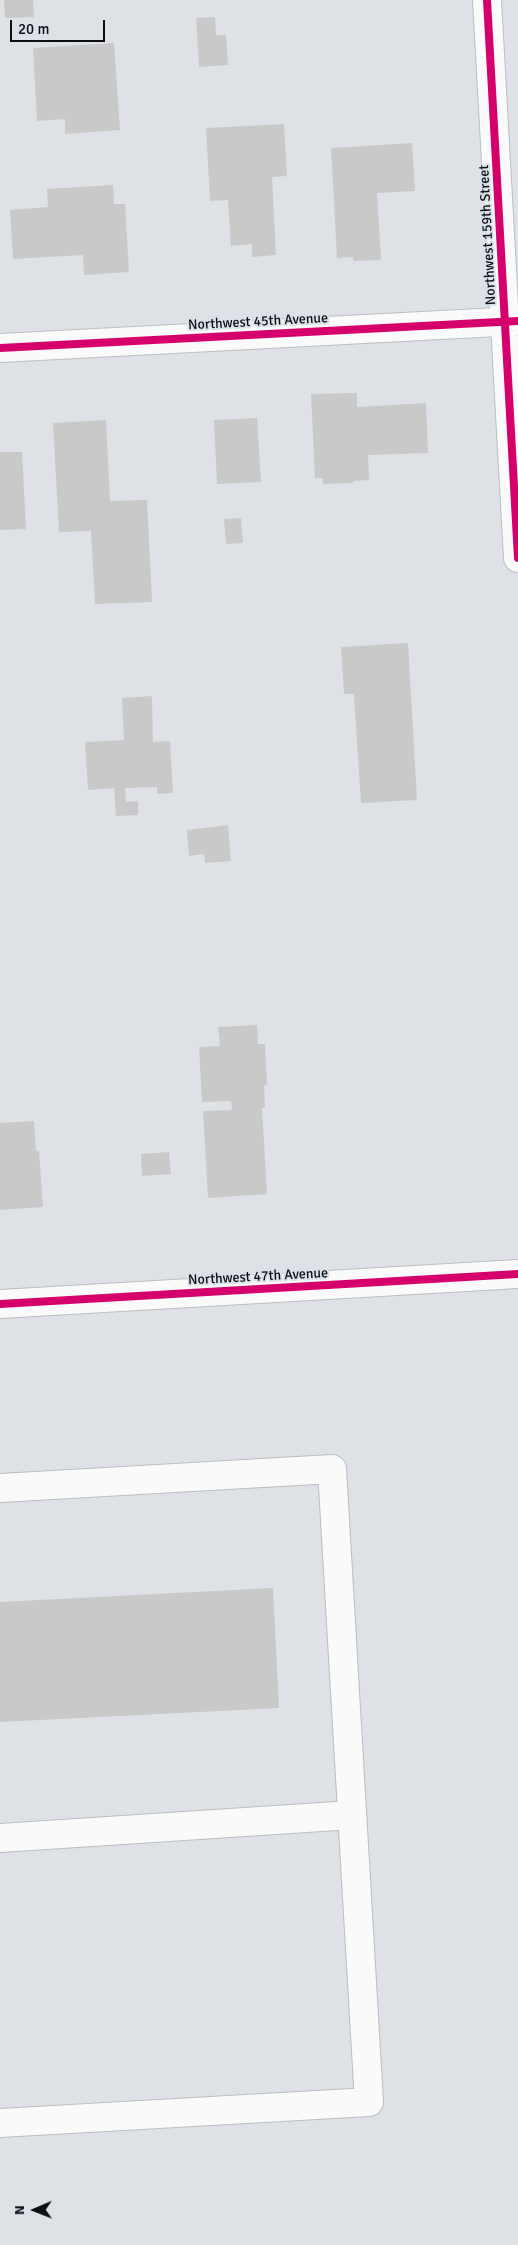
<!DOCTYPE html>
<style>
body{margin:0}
#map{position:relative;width:518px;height:2245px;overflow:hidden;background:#dee1e6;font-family:Signika,sans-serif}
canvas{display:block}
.north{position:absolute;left:10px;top:2185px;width:50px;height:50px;-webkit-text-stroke:4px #dae1e9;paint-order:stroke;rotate:269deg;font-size:14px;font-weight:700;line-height:20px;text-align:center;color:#0c0f11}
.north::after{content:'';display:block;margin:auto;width:18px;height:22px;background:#0c0f11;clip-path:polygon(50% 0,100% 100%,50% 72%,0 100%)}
.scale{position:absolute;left:10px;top:20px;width:95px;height:22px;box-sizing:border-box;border:2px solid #0c0f11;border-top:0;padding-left:6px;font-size:15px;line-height:18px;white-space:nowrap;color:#0c0f11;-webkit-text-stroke:4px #dae1e9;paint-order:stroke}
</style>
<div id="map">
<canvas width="518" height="2245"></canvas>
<div class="north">N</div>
<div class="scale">20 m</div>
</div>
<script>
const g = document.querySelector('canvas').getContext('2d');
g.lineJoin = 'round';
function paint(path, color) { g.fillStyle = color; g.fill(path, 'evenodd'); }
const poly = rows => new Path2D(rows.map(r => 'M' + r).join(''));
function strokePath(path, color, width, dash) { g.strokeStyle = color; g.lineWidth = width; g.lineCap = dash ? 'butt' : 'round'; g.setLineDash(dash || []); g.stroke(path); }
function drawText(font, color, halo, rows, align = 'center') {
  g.font = font + ' Signika,sans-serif'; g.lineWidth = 4; g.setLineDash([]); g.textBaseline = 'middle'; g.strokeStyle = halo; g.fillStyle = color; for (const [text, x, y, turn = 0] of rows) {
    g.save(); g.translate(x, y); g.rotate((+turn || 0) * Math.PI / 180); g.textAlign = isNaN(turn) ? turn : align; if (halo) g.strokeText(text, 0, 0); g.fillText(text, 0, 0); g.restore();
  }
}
paint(poly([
 [4,0,33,0,34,17,5,18],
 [215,17,216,35,226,35,228,65,199,67,196,18],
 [114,43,120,130,65,134,65,119,37,121,33,48],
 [284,124,287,176,272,177,276,255,252,257,252,244,231,246,228,200,210,201,206,128],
 [412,143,415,191,377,193,381,260,353,261,353,257,337,258,331,148],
 [113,185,114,204,125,204,129,272,84,275,83,255,13,259,10,210,48,207,47,189],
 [357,393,357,407,426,403,428,453,368,455,369,480,353,481,353,483,323,484,323,478,315,478,311,394],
 [257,418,261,482,217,484,214,420],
 [106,420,110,501,147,500,152,602,95,604,91,531,59,532,53,423],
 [0,452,22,452,26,529,0,530],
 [241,518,243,543,226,544,224,519],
 [408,643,417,800,361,803,354,694,344,694,341,647],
 [152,696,153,742,170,741,173,793,157,794,157,787,125,788,126,802,138,801,138,815,116,816,114,788,88,790,85,742,124,740,122,698],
 [228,825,231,861,205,863,204,854,189,856,187,830],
 [257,1025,258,1044,265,1044,267,1085,264,1085,265,1108,262,1108,267,1194,208,1198,203,1111,232,1110,231,1101,202,1102,199,1047,220,1046,218,1027],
 [34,1121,36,1151,39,1151,43,1207,0,1210,0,1123],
 [169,1152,171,1174,142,1176,141,1154],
 [273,1588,279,1708,0,1722,0,1602]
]), '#c9c9ca');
const minor = poly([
 [487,0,518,558],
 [0,348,518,321],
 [0,1304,518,1274],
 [0,1488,332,1469,369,2102,0,2123],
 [0,1838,352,1815]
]);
strokePath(minor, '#bcbec2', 30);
strokePath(minor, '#fafafb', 28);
strokePath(poly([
 [487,0,518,558],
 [0,348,518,321],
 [0,1304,518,1274]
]), '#d6006c', 8);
drawText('14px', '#0c0f11', '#dae1e9', [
 ["Northwest 159th Street",488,235,-93],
 ["Northwest 45th Avenue",258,322,-3],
 ["Northwest 47th Avenue",258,1277,-3]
]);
</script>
